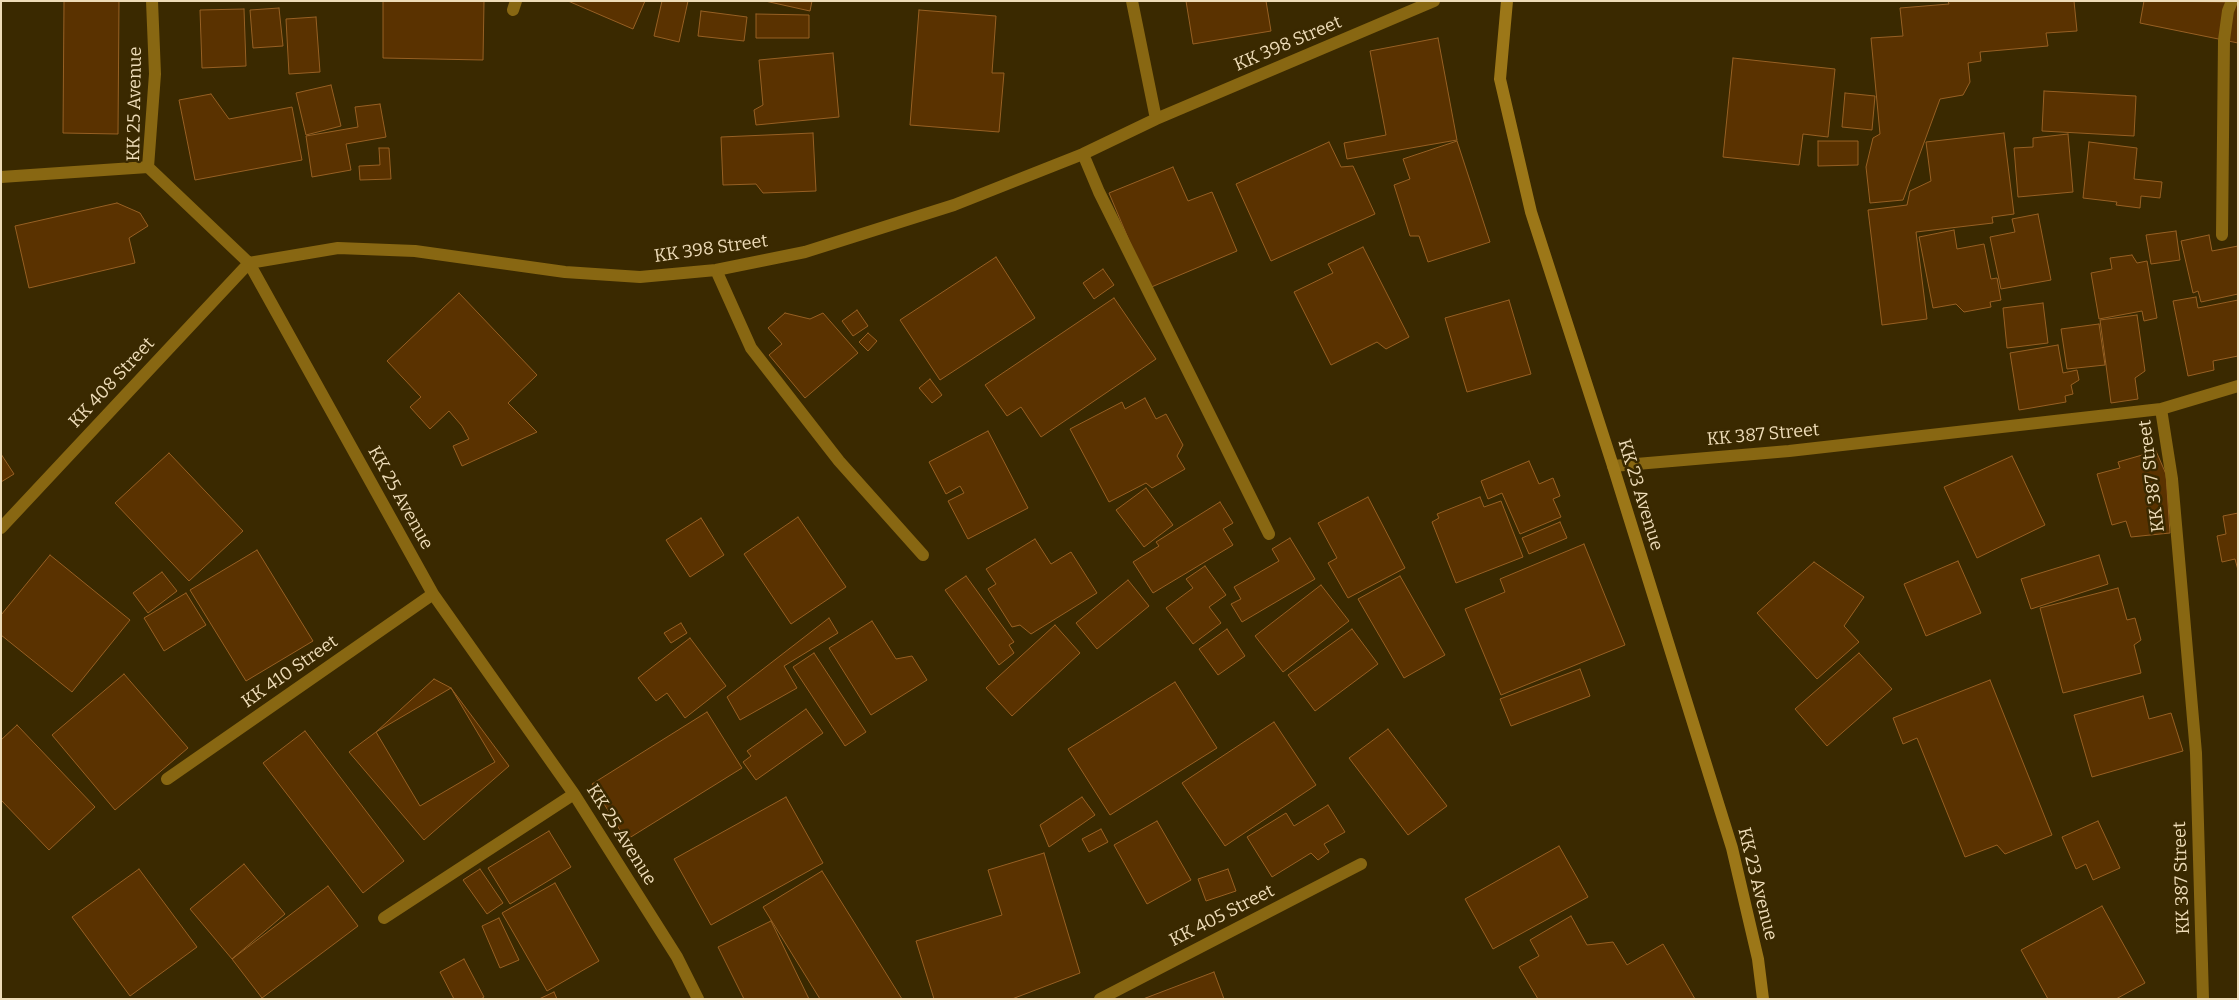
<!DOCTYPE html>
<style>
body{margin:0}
#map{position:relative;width:2239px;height:1000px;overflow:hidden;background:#3a2900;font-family:Bitter,serif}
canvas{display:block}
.frame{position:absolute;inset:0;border:2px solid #eedcb8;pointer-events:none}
</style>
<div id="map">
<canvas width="2239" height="1000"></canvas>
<div class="frame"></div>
</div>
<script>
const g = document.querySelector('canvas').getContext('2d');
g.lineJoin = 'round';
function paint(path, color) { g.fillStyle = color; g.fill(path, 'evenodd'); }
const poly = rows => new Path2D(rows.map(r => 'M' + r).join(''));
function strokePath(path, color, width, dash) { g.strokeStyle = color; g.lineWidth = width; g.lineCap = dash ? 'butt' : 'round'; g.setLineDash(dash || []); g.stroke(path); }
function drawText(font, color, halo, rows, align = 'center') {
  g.font = font + ' Bitter,serif'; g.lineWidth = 5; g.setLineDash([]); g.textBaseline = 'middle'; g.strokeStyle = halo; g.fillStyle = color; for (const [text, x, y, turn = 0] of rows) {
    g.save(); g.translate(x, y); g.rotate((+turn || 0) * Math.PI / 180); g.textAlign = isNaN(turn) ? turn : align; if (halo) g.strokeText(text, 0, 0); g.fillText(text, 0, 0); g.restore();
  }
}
const building = poly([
 [64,1,119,1,118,134,63,133,64,1],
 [383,1,484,1,483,60,383,58,383,1],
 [568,1,645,1,633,29,568,1],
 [662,1,688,1,679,42,654,36,662,1],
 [765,1,812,1,810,11,765,1],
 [1186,1,1266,1,1271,31,1193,44,1186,1],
 [1948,1,2074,1,2077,31,2046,33,2048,46,1980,52,1981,61,1968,63,1970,82,1963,95,1940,99,1903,200,1870,203,1866,167,1873,138,1880,134,1871,38,1903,36,1900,8,1949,4,1948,1],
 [2144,1,2238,2,2238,43,2140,23,2144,1],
 [279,8,283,46,253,48,250,10,279,8],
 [244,9,246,66,202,68,200,10,244,9],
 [919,10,996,16,992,73,1004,73,999,132,910,125,919,10],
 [701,11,747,17,744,41,698,36,701,11],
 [756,14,809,15,809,38,756,38,756,14],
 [316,17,320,72,289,74,286,19,316,17],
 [1438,38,1457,140,1347,159,1344,143,1386,135,1370,51,1438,38],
 [833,53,839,117,756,125,754,110,763,105,759,60,833,53],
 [1733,58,1835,69,1828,137,1803,134,1799,165,1723,157,1733,58],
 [331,85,341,126,306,135,296,93,331,85],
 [2044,91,2136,96,2134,136,2042,131,2044,91],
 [1845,93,1875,96,1872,130,1842,127,1845,93],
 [211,94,229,119,292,107,302,160,195,180,179,100,211,94],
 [380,104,386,137,346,144,351,170,312,177,306,136,358,127,355,107,380,104],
 [813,133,816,191,763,193,756,184,723,185,721,137,813,133],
 [2004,133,2014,214,1992,217,1993,223,1916,232,1927,319,1882,325,1868,210,1907,205,1910,191,1931,181,1926,142,2004,133],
 [2068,134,2073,192,2018,197,2014,148,2033,147,2033,138,2068,134],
 [1457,141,1490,242,1428,262,1419,236,1410,236,1394,185,1410,179,1403,159,1457,141],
 [1818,141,1858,141,1858,165,1818,166,1818,141],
 [1329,142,1341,167,1353,166,1375,214,1271,261,1236,184,1329,142],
 [2089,142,2137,148,2134,179,2162,182,2160,198,2141,196,2140,208,2116,205,2117,202,2083,198,2089,142],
 [379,148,389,148,391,179,360,180,359,166,380,165,379,148],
 [1173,167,1188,201,1212,192,1237,251,1149,288,1109,193,1173,167],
 [117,203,140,213,148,226,129,238,135,263,29,288,15,226,117,203],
 [2038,214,2051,280,2001,289,1990,237,2015,232,2012,219,2038,214],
 [1954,230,1957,249,1984,244,1991,279,1997,278,2001,300,1990,302,1991,307,1964,312,1956,304,1933,308,1919,237,1954,230],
 [2176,231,2180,260,2151,264,2146,235,2176,231],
 [2209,235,2212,251,2238,246,2238,294,2201,302,2198,291,2193,293,2181,241,2209,235],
 [1363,247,1409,337,1386,349,1377,342,1331,365,1294,292,1333,273,1328,264,1363,247],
 [2132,255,2137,263,2147,261,2157,318,2144,321,2142,311,2099,319,2091,273,2112,269,2110,258,2132,255],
 [996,257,1035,318,940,380,900,320,996,257],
 [1103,269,1114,285,1094,299,1083,283,1103,269],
 [459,293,537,375,508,403,537,432,462,466,453,446,469,439,462,426,449,411,430,429,410,407,421,397,387,361,459,293],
 [2196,297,2198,308,2238,300,2238,356,2213,361,2214,370,2188,376,2173,301,2196,297],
 [1114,298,1156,359,1041,437,1021,407,1007,416,985,385,1114,298],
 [1509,300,1531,374,1467,392,1445,318,1509,300],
 [2043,303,2048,343,2007,348,2003,308,2043,303],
 [857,310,868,326,853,336,842,321,857,310],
 [785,313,810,319,823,313,858,353,805,398,769,355,782,344,768,328,785,313],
 [2137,315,2145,371,2135,378,2138,399,2111,403,2100,320,2137,315],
 [2099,324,2105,365,2067,369,2061,329,2099,324],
 [868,333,877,341,868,351,859,342,868,333],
 [2058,345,2063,373,2077,370,2079,380,2071,385,2073,394,2065,396,2066,402,2019,410,2010,353,2058,345],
 [930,379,942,395,932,403,919,388,930,379],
 [1145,398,1156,419,1166,414,1183,445,1177,456,1185,469,1152,488,1146,483,1109,502,1070,429,1122,402,1125,409,1145,398],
 [988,431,1028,508,968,539,948,501,964,493,960,486,946,494,929,462,988,431],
 [2156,451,2166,474,2170,533,2131,537,2126,521,2112,525,2097,474,2120,468,2118,462,2156,451],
 [169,453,243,531,189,581,115,503,169,453],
 [1,454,14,474,1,482,1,454],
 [2012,456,2045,525,1977,558,1944,487,2012,456],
 [1529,461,1539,484,1553,478,1560,496,1553,499,1561,517,1520,534,1502,493,1488,499,1481,481,1529,461],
 [1146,488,1173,525,1144,547,1116,510,1146,488],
 [1368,497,1405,568,1348,598,1328,563,1337,558,1318,523,1368,497],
 [1480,497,1484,507,1501,501,1523,557,1456,583,1432,522,1439,518,1437,514,1480,497],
 [1220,502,1233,523,1223,529,1233,545,1153,593,1133,562,1159,546,1156,542,1220,502],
 [2238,513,2238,570,2235,559,2222,562,2217,536,2226,534,2223,516,2238,513],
 [798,517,846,587,791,624,744,554,798,517],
 [701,518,724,555,690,577,666,540,701,518],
 [1560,522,1567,538,1529,554,1522,538,1560,522],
 [1290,538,1315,579,1242,622,1231,604,1241,599,1234,587,1279,561,1272,549,1290,538],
 [1035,539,1051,564,1071,552,1097,593,1031,634,1020,625,1012,627,988,589,996,584,986,569,1035,539],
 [1584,544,1625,645,1501,695,1465,609,1505,592,1500,579,1584,544],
 [257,550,313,641,246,681,190,590,257,550],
 [50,555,130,620,72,692,1,635,1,615,50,555],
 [2099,555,2108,584,2031,609,2021,579,2099,555],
 [1958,561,1981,613,1926,636,1904,584,1958,561],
 [1814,562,1864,597,1844,626,1859,642,1817,679,1757,613,1814,562],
 [1205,566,1226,595,1209,607,1221,623,1193,644,1166,608,1193,588,1186,579,1205,566],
 [162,572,177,591,148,613,133,593,162,572],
 [966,576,1014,642,1009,645,1014,653,999,665,945,590,966,576],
 [1400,576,1445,655,1404,678,1358,599,1400,576],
 [1128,580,1149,606,1097,649,1076,623,1128,580],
 [1321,585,1349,621,1283,672,1255,636,1321,585],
 [2118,588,2127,620,2135,618,2141,640,2134,645,2141,673,2063,693,2040,608,2118,588],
 [186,593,206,625,164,651,144,618,186,593],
 [829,618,838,633,784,666,797,688,740,720,727,697,829,618],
 [872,621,896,659,912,656,927,680,871,715,829,648,872,621],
 [681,623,687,633,671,643,664,633,681,623],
 [1055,625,1080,653,1012,716,986,688,1055,625],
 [1227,629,1245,656,1218,675,1199,649,1227,629],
 [1352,629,1378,664,1315,711,1288,675,1352,629],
 [690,638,726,686,685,718,667,693,656,701,638,678,690,638],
 [814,653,866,732,845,746,793,667,814,653],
 [1859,653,1892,689,1827,746,1795,709,1859,653],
 [1580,669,1590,696,1511,726,1500,699,1580,669],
 [124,674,188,748,115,810,52,735,124,674],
 [434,679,451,688,509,766,424,840,349,752,376,732,434,679],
 [1990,680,2052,835,2005,854,1997,845,1965,857,1917,738,1903,744,1893,718,1990,680],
 [1175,682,1217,748,1110,815,1068,749,1175,682],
 [451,688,495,762,420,806,376,732,451,688],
 [2143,696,2149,719,2171,713,2183,751,2092,777,2074,715,2143,696],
 [806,709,823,733,756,780,743,762,751,756,747,751,806,709],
 [707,712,742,768,626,840,592,784,707,712],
 [1274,722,1316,785,1225,846,1182,783,1274,722],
 [17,725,95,807,49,850,1,800,1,740,17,725],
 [1388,729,1447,806,1408,835,1349,758,1388,729],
 [305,731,404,861,363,893,263,763,305,731],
 [786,797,823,863,711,925,674,859,786,797],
 [1082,797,1095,815,1049,847,1040,825,1082,797],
 [1328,805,1345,832,1324,844,1329,852,1318,860,1311,853,1272,877,1247,837,1286,813,1294,826,1328,805],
 [1157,821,1191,880,1147,904,1114,845,1157,821],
 [2098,821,2120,868,2093,880,2086,864,2076,869,2062,837,2098,821],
 [1101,829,1108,842,1089,852,1082,839,1101,829],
 [549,831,571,867,510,904,488,868,549,831],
 [1559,846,1588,897,1493,949,1465,899,1559,846],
 [1044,853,1080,973,1012,999,934,999,916,941,1002,915,988,870,1044,853],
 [244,864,285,914,232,959,190,909,244,864],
 [139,869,197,947,130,996,72,917,139,869],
 [480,869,503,903,487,914,463,880,480,869],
 [1228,869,1236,891,1206,901,1198,879,1228,869],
 [822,871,902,999,820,999,763,907,822,871],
 [555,883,599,961,547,991,502,913,555,883],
 [328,886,358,926,262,998,232,959,328,886],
 [2102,906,2145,983,2116,999,2048,999,2021,950,2102,906],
 [1571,916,1587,945,1613,942,1627,965,1663,944,1695,999,1538,999,1519,967,1539,956,1530,940,1571,916],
 [499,918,519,960,500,968,482,926,499,918],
 [771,921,809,999,744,999,718,947,771,921],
 [464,959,484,997,481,999,454,999,440,972,464,959],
 [1214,972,1224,999,1143,999,1214,972],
 [554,992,557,999,539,999,554,992]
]);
paint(building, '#5a3200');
strokePath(building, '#976023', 1);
strokePath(poly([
 [152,1,155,74,148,167,249,263,433,594,574,794,677,957,698,999],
 [1132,1,1156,119],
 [513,10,516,1],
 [1083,154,1099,192,1269,534],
 [1,177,148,167],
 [2222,235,2224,40,2228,11,2232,1],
 [716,270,751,348,839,461,923,555],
 [2161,409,2238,386],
 [1613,466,1789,451,2161,409,2172,479,2196,753,2203,999],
 [1,528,249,263,338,248,415,251,565,272,640,277,716,270,805,252,954,205,1083,154,1156,119,1434,1],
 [167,779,433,594],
 [384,918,574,794],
 [1100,999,1361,864]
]), '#886712', 12);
strokePath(poly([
 [1507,1,1500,79,1531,212,1613,466,1732,848,1758,959,1763,999]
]), '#9c7718', 12);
drawText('18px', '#eedcb8', '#3a2900', [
 ["KK 398 Street",1288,44,-23],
 ["KK 25 Avenue",135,104,-89],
 ["KK 398 Street",711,249,-8],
 ["KK 408 Street",112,383,-47],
 ["KK 387 Street",1763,435,-5],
 ["KK 387 Street",2152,476,-97],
 ["KK 23 Avenue",1640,495,73],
 ["KK 25 Avenue",400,498,61],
 ["KK 410 Street",290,672,-35],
 ["KK 25 Avenue",621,835,58],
 ["KK 387 Street",2182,878,-92],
 ["KK 23 Avenue",1757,884,76],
 ["KK 405 Street",1222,916,-27]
]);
</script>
